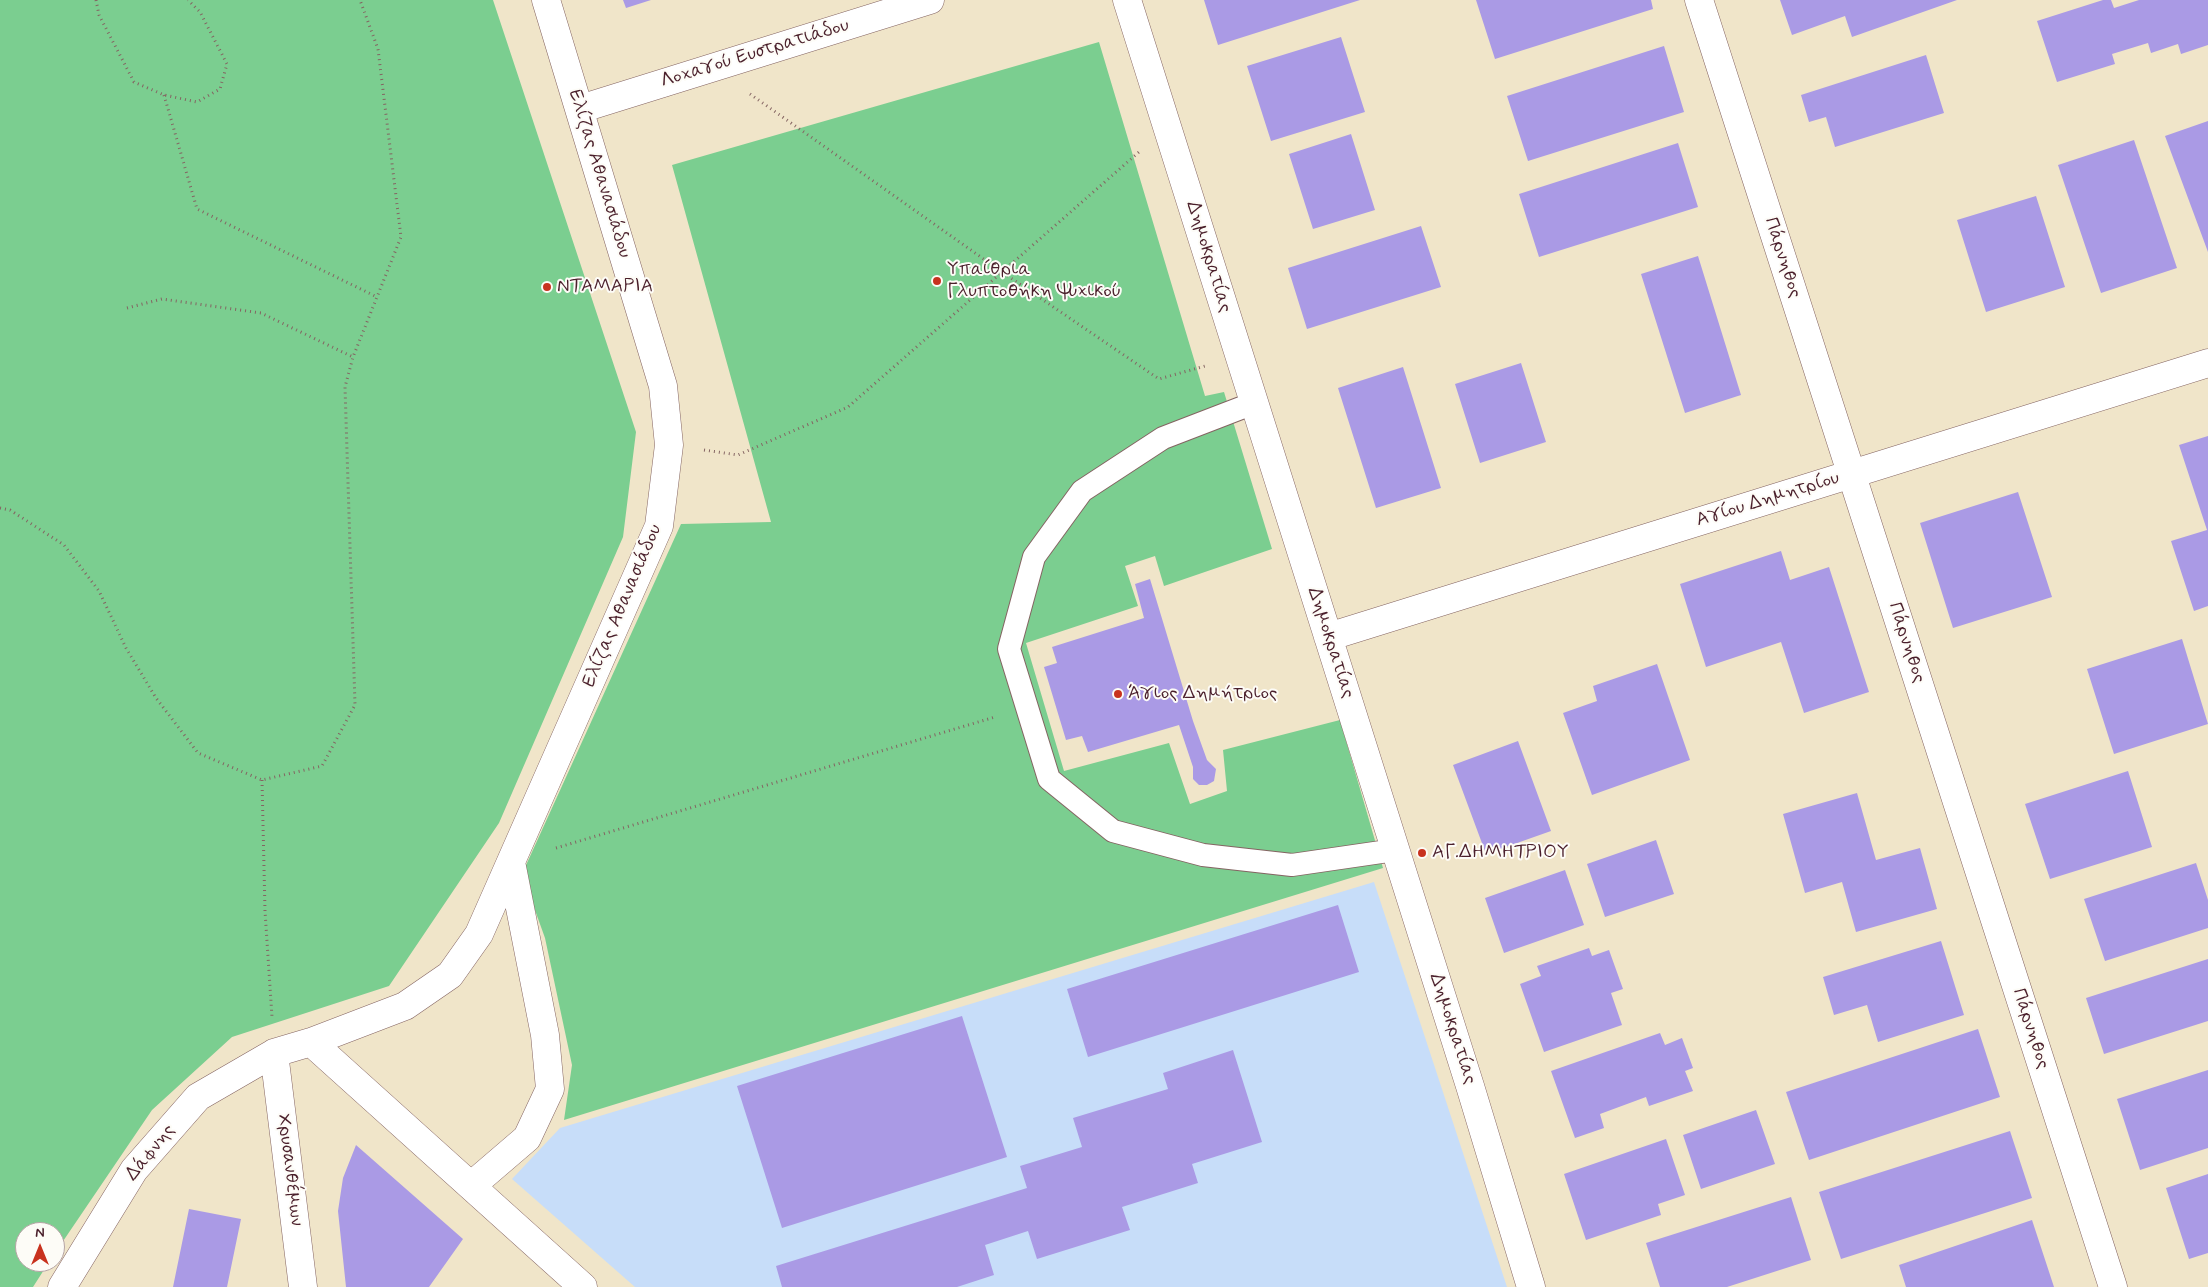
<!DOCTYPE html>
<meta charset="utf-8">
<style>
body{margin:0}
#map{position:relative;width:2208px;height:1287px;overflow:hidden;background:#f0e5c9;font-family:Mynerve,sans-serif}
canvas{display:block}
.north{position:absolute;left:15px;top:1222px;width:50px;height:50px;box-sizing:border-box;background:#fdfcf7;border:1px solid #b5a4a5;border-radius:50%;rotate:0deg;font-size:14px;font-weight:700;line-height:20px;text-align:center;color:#4a1f2b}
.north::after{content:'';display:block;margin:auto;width:18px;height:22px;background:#c8321e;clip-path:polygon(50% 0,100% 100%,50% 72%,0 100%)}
</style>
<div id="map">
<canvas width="2208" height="1287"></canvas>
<div class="north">N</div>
</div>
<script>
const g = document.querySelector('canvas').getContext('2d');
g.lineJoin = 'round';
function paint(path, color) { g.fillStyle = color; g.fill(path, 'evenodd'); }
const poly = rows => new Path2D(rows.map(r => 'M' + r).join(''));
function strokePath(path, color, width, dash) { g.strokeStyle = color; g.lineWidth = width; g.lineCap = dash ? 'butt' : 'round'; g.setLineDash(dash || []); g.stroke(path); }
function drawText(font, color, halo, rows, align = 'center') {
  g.font = font + ' Mynerve,sans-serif'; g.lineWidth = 4; g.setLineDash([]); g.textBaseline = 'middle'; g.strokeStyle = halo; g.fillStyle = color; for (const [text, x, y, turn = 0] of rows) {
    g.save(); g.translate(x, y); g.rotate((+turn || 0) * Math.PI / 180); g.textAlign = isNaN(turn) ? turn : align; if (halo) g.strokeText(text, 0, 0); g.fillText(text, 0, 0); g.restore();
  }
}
paint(poly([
 [1374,882,1507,1287,635,1287,512,1179,560,1128]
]), '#c7ddf9');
paint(poly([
 [0,0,493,0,636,432,623,537,499,823,389,986,232,1037,152,1110,55,1253,55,1232,25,1232,25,1262,49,1262,33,1287,0,1287],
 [1099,42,1205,396,1224,392,1272,549,1164,586,1155,556,1125,566,1138,606,1026,643,1064,771,1169,743,1190,804,1227,791,1223,750,1340,720,1383,868,564,1120,572,1065,545,938,522,874,681,524,771,522,672,165]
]), '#7bce90');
paint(poly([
 [623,0,651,0,626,8],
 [1204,0,1360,0,1218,45],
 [1476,0,1651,0,1653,9,1495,59],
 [1780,0,1957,0,1852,37,1845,16,1792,35],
 [2103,0,2111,0,2114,8,2139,0,2208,0,2208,45,2181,54,2178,44,2151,53,2148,43,2112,54,2115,64,2057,82,2037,21],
 [1341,37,1365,112,1271,141,1247,66],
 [1664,46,1684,112,1528,161,1507,96],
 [1926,55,1944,113,1835,147,1826,117,1809,122,1801,95],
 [2208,121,2208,252,2165,136],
 [1351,134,1375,210,1313,229,1289,154],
 [2134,140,2177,268,2101,293,2058,165],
 [1678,143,1698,207,1539,257,1519,194],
 [2036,196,2065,287,1986,312,1957,220],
 [1421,226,1441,287,1307,329,1288,268],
 [1698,256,1741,395,1685,413,1641,274],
 [1521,363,1546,442,1480,463,1455,384],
 [1403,367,1441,488,1376,508,1338,388],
 [2208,436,2208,606,2194,611,2171,541,2207,530,2179,445],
 [2018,492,2052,597,1953,628,1920,523],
 [1781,551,1790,580,1829,567,1869,692,1804,713,1781,642,1706,667,1680,584],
 [1150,579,1193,721,1207,760,1216,769,1214,781,1207,785,1199,785,1193,779,1193,767,1179,725,1088,752,1082,736,1066,740,1044,667,1057,663,1052,647,1144,618,1135,584],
 [2182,639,2208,724,2114,754,2087,669],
 [1657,664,1690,760,1592,795,1563,713,1597,701,1593,686],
 [1518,741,1551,831,1486,854,1453,765],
 [2128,771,2152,847,2050,879,2025,804],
 [1857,793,1876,860,1920,848,1937,909,1856,932,1842,882,1805,893,1783,814],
 [1656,840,1674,894,1605,917,1587,864],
 [2196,863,2208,900,2208,928,2105,961,2084,899],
 [1565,870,1584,925,1504,953,1485,898],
 [1338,905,1359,972,1088,1057,1067,989],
 [1941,941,1964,1015,1878,1042,1867,1005,1834,1015,1823,977],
 [1589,948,1592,956,1609,950,1623,989,1611,993,1622,1025,1544,1052,1520,984,1541,976,1537,966],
 [2208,959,2208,1021,2104,1054,2086,998],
 [962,1016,1007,1157,782,1228,737,1086],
 [1978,1029,2000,1097,1809,1160,1786,1092],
 [1660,1033,1665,1045,1682,1038,1693,1068,1685,1071,1693,1091,1649,1106,1646,1097,1600,1114,1604,1128,1575,1138,1551,1071],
 [1233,1050,1262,1142,1192,1164,1198,1183,1122,1207,1130,1230,1037,1259,1028,1231,985,1245,994,1275,957,1287,782,1287,776,1266,1027,1188,1020,1166,1082,1147,1073,1118,1168,1089,1163,1073],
 [2208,1070,2208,1148,2140,1170,2117,1099],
 [1756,1110,1775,1164,1701,1189,1683,1135],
 [2010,1131,2032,1198,1841,1259,1819,1192],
 [1666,1139,1685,1195,1658,1204,1661,1215,1586,1240,1564,1174],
 [356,1145,463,1239,429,1287,346,1287,338,1211,343,1178],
 [2208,1174,2208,1253,2189,1259,2166,1188],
 [1791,1197,1811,1260,1727,1287,1660,1287,1646,1243],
 [189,1209,241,1219,227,1287,173,1287],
 [2032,1220,2054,1287,1906,1287,1899,1265]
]), '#aa9ae5');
const lane = poly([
 [1254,403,1163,438,1082,491,1034,557,1009,649,1049,779,1113,831,1203,855,1292,865,1395,850]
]);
const street = poly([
 [1127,0,1470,1086,1531,1287],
 [1699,0,2113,1287],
 [580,109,930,0],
 [1328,637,2208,363],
 [311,1042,583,1287],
 [274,1053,303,1287],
 [471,1186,527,1138,550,1089,545,1035,511,862],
 [62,1287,134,1170,198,1097,274,1053,311,1042,405,1006,450,975,479,934,659,526,669,445,663,386,546,0]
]);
strokePath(lane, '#846462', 24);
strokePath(street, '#846462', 29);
strokePath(poly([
 [96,0,99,15,134,82,164,95,197,102,220,89,227,64,200,12,188,0],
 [750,94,1002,272,1159,379,1205,366],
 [164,95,197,209,377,297],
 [127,308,162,299,261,313,353,357],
 [704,450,738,455,848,407,1139,152],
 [0,508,10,510,64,545,99,591,126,648,156,698,198,753,262,780,322,766,355,705,345,387,353,357,401,237,378,49,360,0],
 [262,780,265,911,272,1017],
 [556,848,995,717]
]), '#846462', 3, [1, 4]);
strokePath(lane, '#fff', 22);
strokePath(street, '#fff', 28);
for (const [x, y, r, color] of [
 [937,281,5,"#c8321e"],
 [547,287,5,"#c8321e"],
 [1118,694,5,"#c8321e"],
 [1422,853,5,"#c8321e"]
]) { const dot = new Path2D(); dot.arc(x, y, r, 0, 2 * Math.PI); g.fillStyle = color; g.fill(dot); strokePath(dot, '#fdfcf7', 2); }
drawText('19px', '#4a1f2b', '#fdfcf7', [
 ["Λοχαγού Ευστρατιάδου",755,54,-17],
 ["Ελίζας Αθανασιάδου",599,174,73],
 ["Δημοκρατίας",1208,257,73],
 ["Πάρνηθος",1782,258,72],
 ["Αγίου Δημητρίου",1768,500,-17],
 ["Ελίζας Αθανασιάδου",623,606,-67],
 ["Δημοκρατίας",1330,643,72],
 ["Πάρνηθος",1906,643,72],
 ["Δημοκρατίας",1452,1029,72],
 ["Πάρνηθος",2030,1029,72],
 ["Δάφνης",151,1153,-51],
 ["Χρυσανθέμων",289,1170,83]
]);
drawText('19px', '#4a1f2b', '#fdfcf7', [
 ["Υπαίθρια",947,270],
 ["Γλυπτοθήκη Ψυχικού",947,292],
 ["ΝΤΑΜΑΡΙΑ",557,287],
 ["Άγιος Δημήτριος",1128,694],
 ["ΑΓ.ΔΗΜΗΤΡΙΟΥ",1432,853]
], 'left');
</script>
